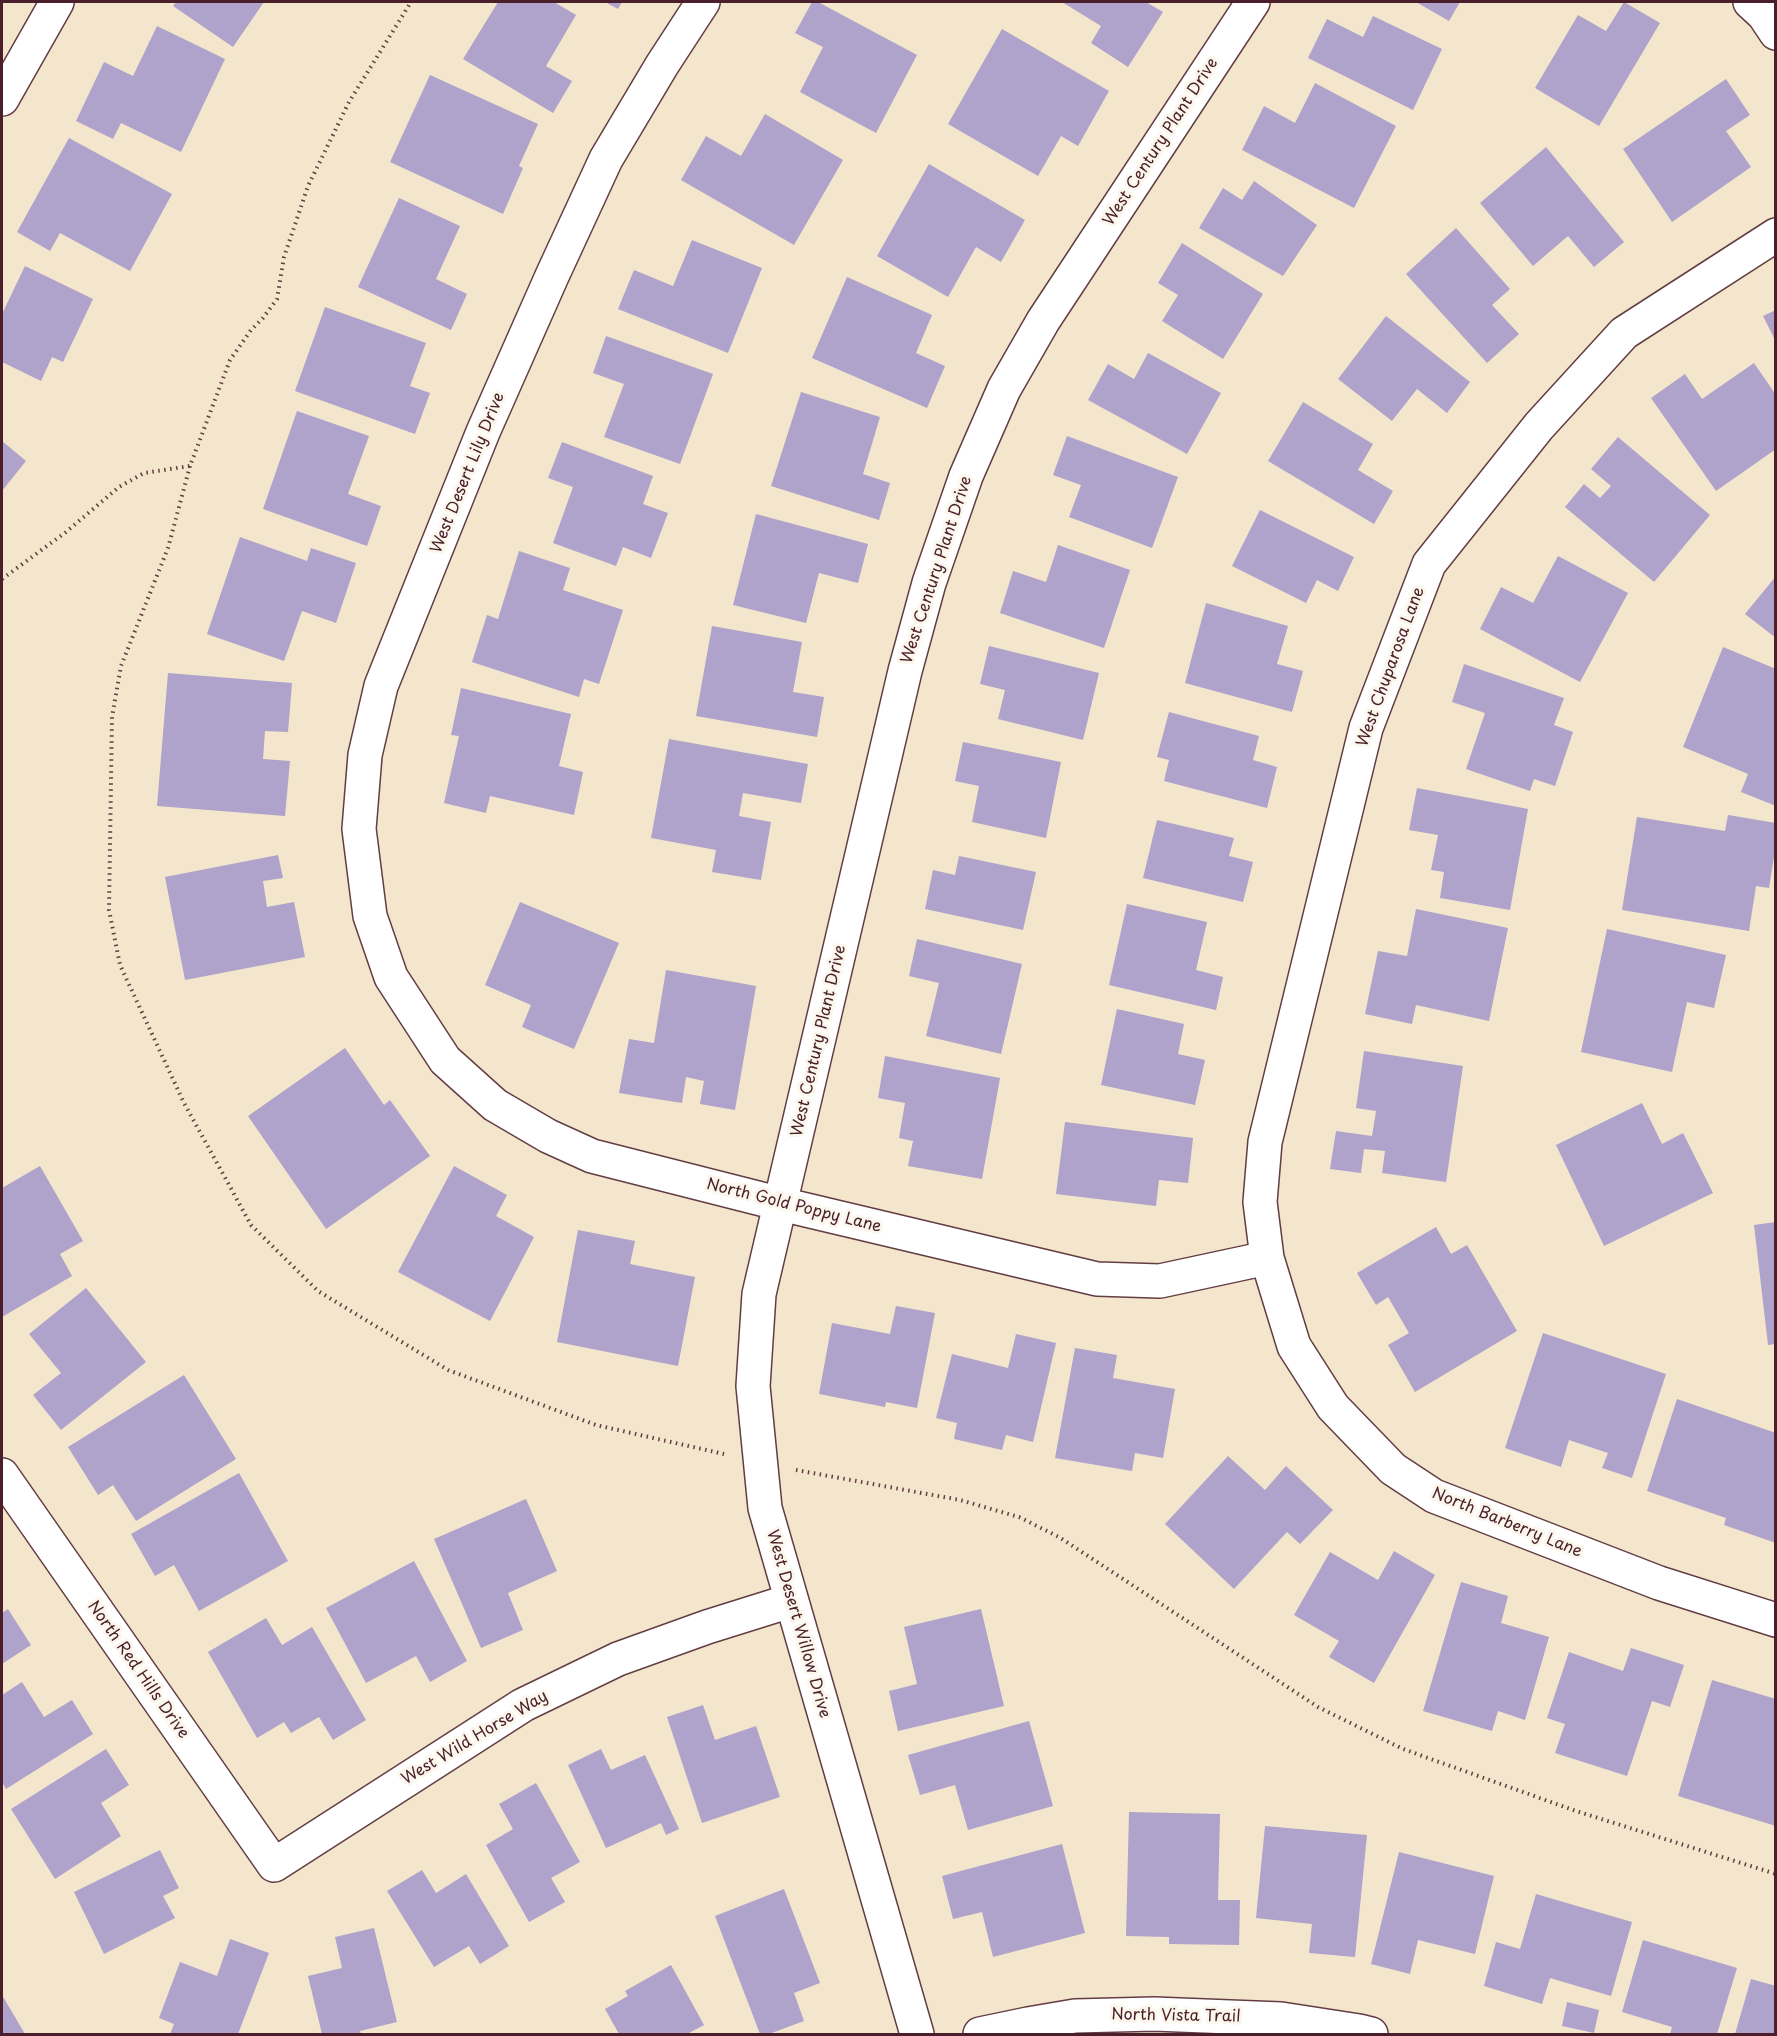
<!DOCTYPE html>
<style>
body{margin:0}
#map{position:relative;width:1777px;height:2036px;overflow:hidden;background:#f3e6cc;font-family:"Playpen Sans",sans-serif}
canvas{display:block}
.frame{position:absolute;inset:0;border:3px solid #4a1f2b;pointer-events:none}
</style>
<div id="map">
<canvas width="1777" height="2036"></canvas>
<div class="frame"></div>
</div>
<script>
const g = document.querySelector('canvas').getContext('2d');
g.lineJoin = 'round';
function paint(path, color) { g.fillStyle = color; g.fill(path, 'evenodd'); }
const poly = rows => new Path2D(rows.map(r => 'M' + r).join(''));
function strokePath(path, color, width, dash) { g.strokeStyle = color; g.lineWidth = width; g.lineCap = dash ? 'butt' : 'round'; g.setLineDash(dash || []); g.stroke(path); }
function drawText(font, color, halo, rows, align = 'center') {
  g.font = font + ' "Playpen Sans",sans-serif'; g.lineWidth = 6; g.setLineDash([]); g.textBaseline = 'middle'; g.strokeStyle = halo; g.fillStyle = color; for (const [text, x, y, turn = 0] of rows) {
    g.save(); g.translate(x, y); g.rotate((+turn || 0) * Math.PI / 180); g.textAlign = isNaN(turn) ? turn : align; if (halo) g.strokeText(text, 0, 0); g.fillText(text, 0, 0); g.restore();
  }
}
paint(poly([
 [176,2,264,2,233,47,173,6],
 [498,2,554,2,576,15,546,66,572,81,553,113,463,59],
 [605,2,622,2,618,9],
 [812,2,818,2,917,55,876,133,800,92,823,47,795,33],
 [1062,2,1146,2,1163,12,1128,67,1091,43,1101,26],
 [1416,2,1460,2,1449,21],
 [1624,2,1660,23,1599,126,1535,88,1578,15,1606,31],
 [1373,16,1442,49,1413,110,1308,58,1327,19,1363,37],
 [157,26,225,59,181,152,121,123,113,139,76,121,104,62,133,76],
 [1002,29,1109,91,1078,146,1061,136,1038,176,948,124],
 [430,75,538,124,519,166,523,168,503,214,390,162],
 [1726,79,1750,115,1726,131,1751,167,1672,222,1623,149],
 [1315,83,1396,126,1354,208,1242,150,1264,106,1295,123],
 [765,114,843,160,794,245,681,180,706,136,741,156],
 [69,138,172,194,130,271,60,233,50,251,17,232],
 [1546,147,1624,242,1594,267,1568,236,1533,266,1480,203],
 [929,164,1025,220,1001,262,976,247,948,297,877,256],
 [1254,181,1317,225,1283,276,1199,228,1223,188,1242,200],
 [399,198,460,226,436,279,467,294,451,330,358,287],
 [1456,228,1510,289,1492,305,1519,334,1487,363,1406,274],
 [692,240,762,268,728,353,618,309,634,270,673,286],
 [1182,243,1263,294,1223,359,1162,321,1178,295,1158,283],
 [25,266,93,299,63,362,52,357,41,381,2,362,2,314],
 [847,277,932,315,916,353,945,366,927,408,812,358],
 [325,307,426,343,410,386,430,393,415,434,295,391],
 [1776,310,1776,342,1763,316],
 [1386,316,1470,382,1447,413,1417,389,1392,421,1338,379],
 [606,336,713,374,680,464,604,437,624,384,593,373],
 [1148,353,1221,393,1187,454,1088,400,1108,364,1134,379],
 [1754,363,1776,395,1776,449,1716,491,1651,398,1685,374,1702,399],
 [801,392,880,417,863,474,890,483,879,520,771,486],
 [1303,402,1373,444,1358,470,1393,491,1374,524,1268,461],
 [297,411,369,436,348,494,381,506,367,546,263,509],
 [1067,436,1178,477,1152,548,1069,517,1081,485,1053,475],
 [1618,437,1710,515,1654,582,1565,507,1584,484,1600,498,1611,486,1591,469],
 [2,441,26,461,2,491],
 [562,442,653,476,643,504,668,513,651,558,623,547,616,566,553,543,573,487,548,478],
 [1260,510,1354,557,1338,591,1317,580,1306,603,1232,566],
 [756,514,868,544,858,583,819,573,806,623,733,605],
 [240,537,307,561,311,548,356,563,336,623,302,611,284,661,207,634],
 [1058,545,1130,570,1104,648,1000,613,1013,571,1046,582],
 [519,551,570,568,563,590,623,610,599,684,584,679,579,697,472,662,487,615,498,619],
 [1558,556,1628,593,1580,682,1480,629,1501,587,1533,603],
 [1776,576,1776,638,1745,614],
 [1206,603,1288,626,1277,664,1303,671,1292,712,1185,683],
 [712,626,802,642,793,692,824,697,817,737,696,716],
 [989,646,1099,673,1083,740,998,719,1005,690,980,684],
 [1723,647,1776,669,1776,806,1741,792,1748,774,1683,747],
 [1464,664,1564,698,1554,725,1573,732,1555,786,1534,779,1530,791,1466,769,1485,713,1452,702],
 [168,673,292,683,288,732,265,731,263,759,290,761,285,816,157,806],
 [461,688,571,714,559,766,583,772,574,815,490,796,486,813,444,803,459,736,451,735],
 [1169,712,1259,736,1253,760,1277,767,1267,808,1164,781,1169,760,1157,757],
 [669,739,808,764,801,803,743,793,739,816,771,822,761,880,712,872,716,850,651,838],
 [963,742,1061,762,1046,838,972,822,979,786,955,781],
 [1417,788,1528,809,1510,910,1440,898,1444,872,1431,870,1438,835,1409,830],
 [1728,815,1776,823,1776,844,1769,888,1756,886,1749,931,1622,910,1637,817,1725,831],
 [1157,820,1234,838,1229,856,1253,862,1243,902,1143,878],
 [278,855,283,878,263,881,267,907,294,902,305,957,185,980,165,877],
 [959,856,1036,872,1023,930,925,909,933,870,955,875],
 [520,902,619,943,574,1049,522,1027,531,1005,485,985],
 [1127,904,1207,922,1196,970,1223,977,1216,1010,1109,985],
 [1416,909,1508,928,1489,1021,1416,1005,1412,1024,1365,1014,1378,951,1407,956],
 [1607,929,1726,955,1714,1008,1687,1002,1672,1072,1581,1052],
 [917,939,1022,964,1001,1054,926,1036,939,983,909,976],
 [666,970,756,986,735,1110,700,1104,704,1081,686,1077,682,1103,619,1093,629,1039,654,1043],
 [1117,1009,1184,1024,1178,1054,1205,1060,1195,1105,1101,1085],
 [345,1048,384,1105,390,1100,430,1156,326,1229,248,1116],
 [1364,1051,1463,1066,1446,1182,1382,1173,1385,1151,1364,1149,1361,1173,1330,1169,1336,1131,1372,1136,1376,1111,1356,1108],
 [885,1056,1000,1078,982,1179,908,1166,913,1141,899,1138,905,1103,878,1098],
 [1642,1103,1662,1144,1683,1133,1713,1193,1604,1246,1556,1145],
 [1065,1122,1193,1138,1188,1183,1159,1180,1156,1206,1056,1194],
 [40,1166,83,1241,60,1254,72,1276,2,1317,2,1188],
 [454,1166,507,1195,496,1216,534,1237,490,1321,398,1272],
 [1776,1222,1776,1344,1768,1345,1754,1225],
 [1436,1227,1451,1254,1467,1245,1517,1331,1415,1392,1388,1345,1409,1333,1388,1297,1376,1305,1357,1273],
 [578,1230,635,1241,630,1264,695,1277,678,1366,557,1342],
 [86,1288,146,1362,61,1430,33,1395,61,1373,29,1334],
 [896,1306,935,1313,917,1408,886,1402,885,1407,819,1394,832,1323,890,1334],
 [1543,1333,1666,1374,1632,1478,1602,1468,1608,1453,1569,1440,1561,1467,1505,1448],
 [1016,1334,1056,1343,1033,1442,1006,1435,1002,1450,954,1439,957,1423,936,1418,952,1354,1008,1368],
 [1075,1348,1117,1355,1113,1378,1175,1389,1163,1458,1135,1453,1132,1471,1055,1458],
 [184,1375,236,1459,136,1521,113,1485,98,1495,68,1447],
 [1677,1399,1776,1433,1776,1543,1724,1525,1726,1518,1647,1491],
 [1228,1456,1265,1490,1286,1466,1333,1510,1300,1544,1287,1532,1234,1589,1165,1524],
 [239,1473,288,1561,199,1611,174,1565,155,1576,131,1534],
 [526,1499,557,1571,508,1593,523,1630,481,1648,434,1539],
 [1394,1551,1435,1575,1374,1683,1329,1657,1339,1641,1294,1615,1330,1552,1378,1580],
 [414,1561,467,1661,430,1682,416,1656,366,1683,326,1608],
 [1461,1582,1508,1596,1501,1623,1549,1637,1525,1720,1498,1711,1492,1731,1423,1711],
 [8,1609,31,1645,2,1664,2,1613],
 [981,1609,1004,1706,898,1731,889,1691,917,1684,904,1627],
 [266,1618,282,1645,312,1627,366,1720,333,1740,319,1717,291,1733,284,1722,257,1738,208,1652],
 [1631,1648,1684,1665,1670,1707,1652,1701,1627,1776,1555,1753,1565,1724,1547,1718,1569,1652,1623,1671],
 [1712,1680,1776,1699,1776,1826,1678,1796],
 [22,1682,44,1717,72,1700,93,1734,6,1789,2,1782,2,1695],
 [703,1705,715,1740,756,1726,780,1797,702,1823,667,1717],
 [1029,1721,1053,1806,968,1830,955,1785,920,1795,908,1755],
 [106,1749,129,1785,101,1803,121,1836,55,1879,11,1809],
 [601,1749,611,1770,645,1755,679,1829,666,1835,661,1823,606,1848,568,1765],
 [536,1783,580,1862,551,1878,565,1902,529,1922,486,1845,513,1829,499,1804],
 [1129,1812,1220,1814,1218,1900,1240,1900,1239,1945,1169,1944,1169,1937,1126,1936],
 [1265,1826,1367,1835,1355,1957,1309,1953,1312,1924,1256,1918],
 [1062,1844,1085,1933,993,1957,982,1912,953,1919,942,1876],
 [160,1850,179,1888,163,1896,175,1918,104,1954,74,1892],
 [1399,1852,1494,1876,1475,1954,1418,1940,1410,1974,1371,1964],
 [422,1870,436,1893,466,1874,509,1946,480,1964,469,1946,434,1967,387,1891],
 [784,1889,820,1983,794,1993,804,2021,769,2034,760,2034,715,1916],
 [1536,1894,1632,1922,1611,1996,1550,1978,1542,2004,1484,1986,1496,1942,1520,1949],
 [374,1928,397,2022,360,2031,361,2034,322,2034,308,1976,342,1968,335,1937],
 [230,1939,269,1953,238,2034,170,2034,174,2024,159,2018,180,1962,217,1976],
 [1643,1940,1737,1968,1717,2034,1670,2034,1672,2027,1622,2012],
 [671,1965,704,2025,687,2034,619,2034,605,2009,628,1996,625,1991],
 [1751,1979,1776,1986,1776,2034,1735,2034],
 [2,1995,25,2034,2,2034],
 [1567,2002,1599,2010,1594,2033,1562,2026]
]), '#afa2cb');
const minor = poly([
 [703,2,662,65,606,159,552,276,483,432,381,686,365,755,359,829,370,916,391,977,445,1060,495,1105,548,1136,592,1156,781,1204,1097,1279,1160,1281,1267,1258],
 [1750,2,1764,15,1776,33],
 [2,99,57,2],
 [1776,235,1624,333,1539,426,1429,564,1366,728,1265,1142,1260,1202,1267,1258,1294,1346,1333,1407,1393,1469,1434,1496,1659,1583,1776,1620],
 [2,1475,274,1865,523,1705,618,1659,707,1627,790,1601],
 [917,2034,765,1508,753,1386,759,1294,905,671,929,583,966,476,1004,389,1043,321,1253,2],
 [980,2034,1028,2024,1075,2016,1154,2014,1281,2019,1359,2031,1371,2034]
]);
strokePath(minor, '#633d43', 36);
strokePath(poly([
 [190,466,168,548,121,666,112,717,109,910,120,965,184,1103,251,1225,318,1291,448,1370,596,1425,724,1454],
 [2,579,66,532,119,487,144,473,190,466,230,360,251,330,263,318,277,299,284,257,308,186,349,102,411,2],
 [796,1470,960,1500,1019,1517,1059,1537,1318,1707,1403,1749,1576,1811,1776,1874]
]), '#633d43', 4, [1.5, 4.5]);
strokePath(minor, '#fff', 33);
drawText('16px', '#4a1f2b', '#fbf7ec', [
 ["West Century Plant Drive",1161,142,-57],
 ["West Desert Lily Drive",468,473,-68],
 ["West Century Plant Drive",937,570,-72],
 ["West Chuparosa Lane",1391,667,-70],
 ["West Century Plant Drive",819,1041,-77],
 ["North Gold Poppy Lane",794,1206,14],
 ["North Barberry Lane",1507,1523,22],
 ["West Desert Willow Drive",798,1624,74],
 ["North Red Hills Drive",138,1670,55],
 ["West Wild Horse Way",475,1738,-31],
 ["North Vista Trail",1176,2016,1]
]);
</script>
